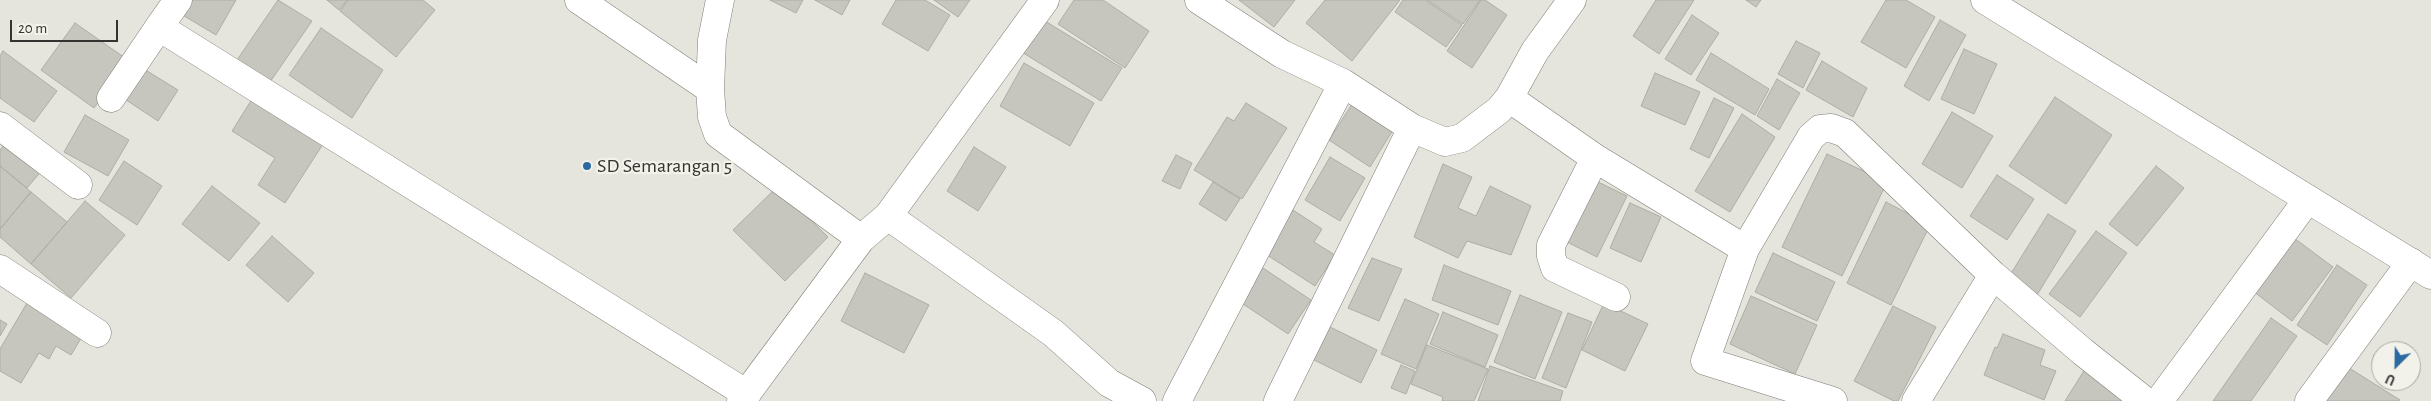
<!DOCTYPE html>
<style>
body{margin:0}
#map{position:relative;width:2431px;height:401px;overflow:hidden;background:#e6e5dd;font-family:"Alegreya Sans",sans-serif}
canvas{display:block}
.north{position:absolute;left:2371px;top:341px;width:50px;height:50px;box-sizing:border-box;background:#f3f2ea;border:1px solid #a7a6a0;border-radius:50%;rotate:203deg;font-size:14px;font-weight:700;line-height:20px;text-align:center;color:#343330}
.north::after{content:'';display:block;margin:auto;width:18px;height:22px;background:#2b6ba2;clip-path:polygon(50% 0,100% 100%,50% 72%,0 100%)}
.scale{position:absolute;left:10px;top:20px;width:108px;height:22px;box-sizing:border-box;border:2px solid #343330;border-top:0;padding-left:6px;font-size:15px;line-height:18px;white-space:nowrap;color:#343330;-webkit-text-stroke:4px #f3f2ea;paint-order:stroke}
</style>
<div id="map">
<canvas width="2431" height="401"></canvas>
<div class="north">U</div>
<div class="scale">20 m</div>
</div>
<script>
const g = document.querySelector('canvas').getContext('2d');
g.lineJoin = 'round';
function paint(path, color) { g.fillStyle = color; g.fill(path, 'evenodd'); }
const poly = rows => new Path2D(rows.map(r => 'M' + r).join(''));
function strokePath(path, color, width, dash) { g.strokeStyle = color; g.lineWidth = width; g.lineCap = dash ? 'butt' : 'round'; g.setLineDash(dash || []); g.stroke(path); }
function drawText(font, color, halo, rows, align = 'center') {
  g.font = font + ' "Alegreya Sans",sans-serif'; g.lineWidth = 4.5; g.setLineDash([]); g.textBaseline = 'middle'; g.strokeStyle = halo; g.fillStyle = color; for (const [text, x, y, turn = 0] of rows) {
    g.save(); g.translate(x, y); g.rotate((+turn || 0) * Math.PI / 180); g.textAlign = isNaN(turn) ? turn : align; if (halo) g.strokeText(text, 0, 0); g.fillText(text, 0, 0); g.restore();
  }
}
const building = poly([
 [190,0,236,0,216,35,181,14,190,0],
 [278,0,312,21,270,82,237,60,278,0],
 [327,0,347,0,339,10,327,0],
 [348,0,423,0,435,10,396,57,340,11,348,0],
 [770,0,803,0,796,13,770,0],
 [815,0,850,0,842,15,815,0],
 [896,0,925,0,950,15,928,51,882,24,896,0],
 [934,0,970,0,958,17,934,0],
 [1074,0,1103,0,1149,31,1125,68,1058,24,1074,0],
 [1239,0,1295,0,1274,27,1239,0],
 [1325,0,1400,0,1352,61,1306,23,1325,0],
 [1403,0,1425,0,1462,25,1446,47,1395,12,1403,0],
 [1427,0,1480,0,1463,24,1427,0],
 [1481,0,1485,0,1507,15,1472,68,1447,51,1481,0],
 [1656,0,1694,0,1659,54,1633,36,1656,0],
 [1746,0,1761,0,1756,7,1746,0],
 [1886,0,1906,0,1935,17,1906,68,1861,42,1886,0],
 [1692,15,1719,33,1691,75,1665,59,1692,15],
 [1040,18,1122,68,1101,101,1020,51,1040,18],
 [1940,20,1966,35,1929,101,1904,86,1940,20],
 [75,23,128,60,94,108,41,70,75,23],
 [321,28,383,70,352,118,289,75,321,28],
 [1796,41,1820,53,1803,88,1778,74,1796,41],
 [1964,49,1997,64,1974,114,1941,99,1964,49],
 [3,51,57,91,34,122,0,98,0,56,3,51],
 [1711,53,1769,89,1755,115,1696,80,1711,53],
 [1822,61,1867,88,1853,117,1806,90,1822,61],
 [1024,63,1094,103,1070,146,1000,106,1024,63],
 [139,66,178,90,158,121,120,96,139,66],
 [1655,73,1700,92,1685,125,1641,106,1655,73],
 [1777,79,1800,93,1779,130,1757,116,1777,79],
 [254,96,325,141,285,203,258,185,275,158,232,131,254,96],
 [2055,97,2112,135,2066,204,2009,166,2055,97],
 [1714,98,1734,108,1709,158,1690,149,1714,98],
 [1354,101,1393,130,1370,167,1329,140,1354,101],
 [1246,103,1287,128,1242,199,1194,170,1227,117,1234,121,1246,103],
 [1952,112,1993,136,1962,188,1922,164,1952,112],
 [1742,114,1775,137,1730,212,1695,191,1742,114],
 [85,115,129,140,108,176,64,152,85,115],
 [10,138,44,168,27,188,0,166,0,150,10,138],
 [974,147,1006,167,978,211,947,191,974,147],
 [1827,154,1887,182,1842,276,1782,247,1827,154],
 [1176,155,1192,163,1180,189,1162,181,1176,155],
 [1330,157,1365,178,1340,221,1305,200,1330,157],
 [124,161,162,186,137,225,99,200,124,161],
 [1443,164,1472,177,1458,208,1476,216,1490,186,1531,206,1511,255,1467,241,1458,258,1414,237,1443,164],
 [0,166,31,192,0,229,0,166],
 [2156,166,2184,188,2137,246,2109,224,2156,166],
 [1997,175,2034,199,2007,240,1970,216,1997,175],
 [1592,179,1627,196,1597,257,1561,239,1592,179],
 [1213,182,1240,199,1226,221,1199,204,1213,182],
 [212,186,260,223,229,261,182,224,212,186],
 [777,187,828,237,785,281,733,230,777,187],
 [31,192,67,222,31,264,0,237,0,229,31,192],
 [85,201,125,235,71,298,31,264,85,201],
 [1886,202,1930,225,1891,305,1847,283,1886,202],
 [1630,203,1661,217,1641,262,1610,248,1630,203],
 [1293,210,1322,229,1314,242,1335,255,1315,286,1264,253,1293,210],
 [2048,214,2076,231,2034,300,2005,283,2048,214],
 [2096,231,2127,253,2080,317,2049,294,2096,231],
 [2290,235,2333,267,2292,321,2249,288,2290,235],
 [272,236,314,273,288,302,246,265,272,236],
 [1773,253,1835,282,1817,321,1755,292,1773,253],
 [1372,258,1402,269,1379,321,1348,308,1372,258],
 [1444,265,1511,291,1498,325,1432,300,1444,265],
 [2337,265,2367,285,2327,345,2297,325,2337,265],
 [1260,266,1311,300,1288,334,1237,300,1260,266],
 [865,273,929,305,904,353,841,321,865,273],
 [1520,295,1562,312,1535,379,1494,362,1520,295],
 [1751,296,1817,325,1795,374,1730,344,1751,296],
 [1405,299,1439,314,1416,369,1381,354,1405,299],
 [27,303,83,335,71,355,56,346,49,359,39,353,21,383,0,371,0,349,27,303],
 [1604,303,1648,324,1625,371,1582,350,1604,303],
 [1893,306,1936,327,1898,401,1894,401,1854,381,1893,306],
 [1443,312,1498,335,1485,367,1430,344,1443,312],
 [1568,313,1592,322,1566,388,1542,378,1568,313],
 [2271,318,2297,336,2251,401,2213,401,2271,318],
 [0,320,7,324,0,336,0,320],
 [1328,326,1377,350,1361,383,1312,359,1328,326],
 [2003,334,2045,350,2040,365,2056,371,2044,400,1984,375,1995,347,1997,348,2003,334],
 [1427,345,1488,369,1474,401,1442,401,1443,397,1411,384,1427,345],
 [1401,365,1415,371,1406,394,1391,388,1401,365],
 [1490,366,1563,391,1560,401,1478,401,1490,366],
 [2087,366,2126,401,2065,401,2087,366],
 [2346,366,2400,400,2399,401,2323,401,2346,366]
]);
paint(building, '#c7c6be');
strokePath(building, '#adaca5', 1);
const street = poly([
 [178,0,159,27,747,394],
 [579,0,710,89],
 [720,0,712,40,710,89,712,117,718,134,861,239],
 [1199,0,1282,54,1343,83,1412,128,1445,142,1462,138,1499,110,1509,98,1595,158,1745,249],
 [111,98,159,27],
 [1509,98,1535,51,1572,0],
 [0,126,78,185],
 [1595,158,1551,245,1551,256,1555,268,1616,297],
 [888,216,1053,333,1109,383,1142,401],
 [0,269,97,333],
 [741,401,861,239,888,216,1045,0],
 [1177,401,1343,83],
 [1278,401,1412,128],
 [1833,401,1705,361,1745,249,1811,137,1820,129,1831,128,1845,133,1993,275,2083,352,2145,401],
 [1916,401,1993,275],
 [2159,401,2308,199],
 [2309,401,2411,262]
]);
const secondary = poly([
 [1985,0,2431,275]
]);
strokePath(street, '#7e7c75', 29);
strokePath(secondary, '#7e7c75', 29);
strokePath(street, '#fff', 28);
strokePath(secondary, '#fff', 28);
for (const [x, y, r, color] of [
 [587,166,5,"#2b6ba2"]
]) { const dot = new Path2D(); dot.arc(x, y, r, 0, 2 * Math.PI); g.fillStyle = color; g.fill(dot); strokePath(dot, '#f3f2ea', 2); }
drawText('20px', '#343330', '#f3f2ea', [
 ["SD Semarangan 5",597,166]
], 'left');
</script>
